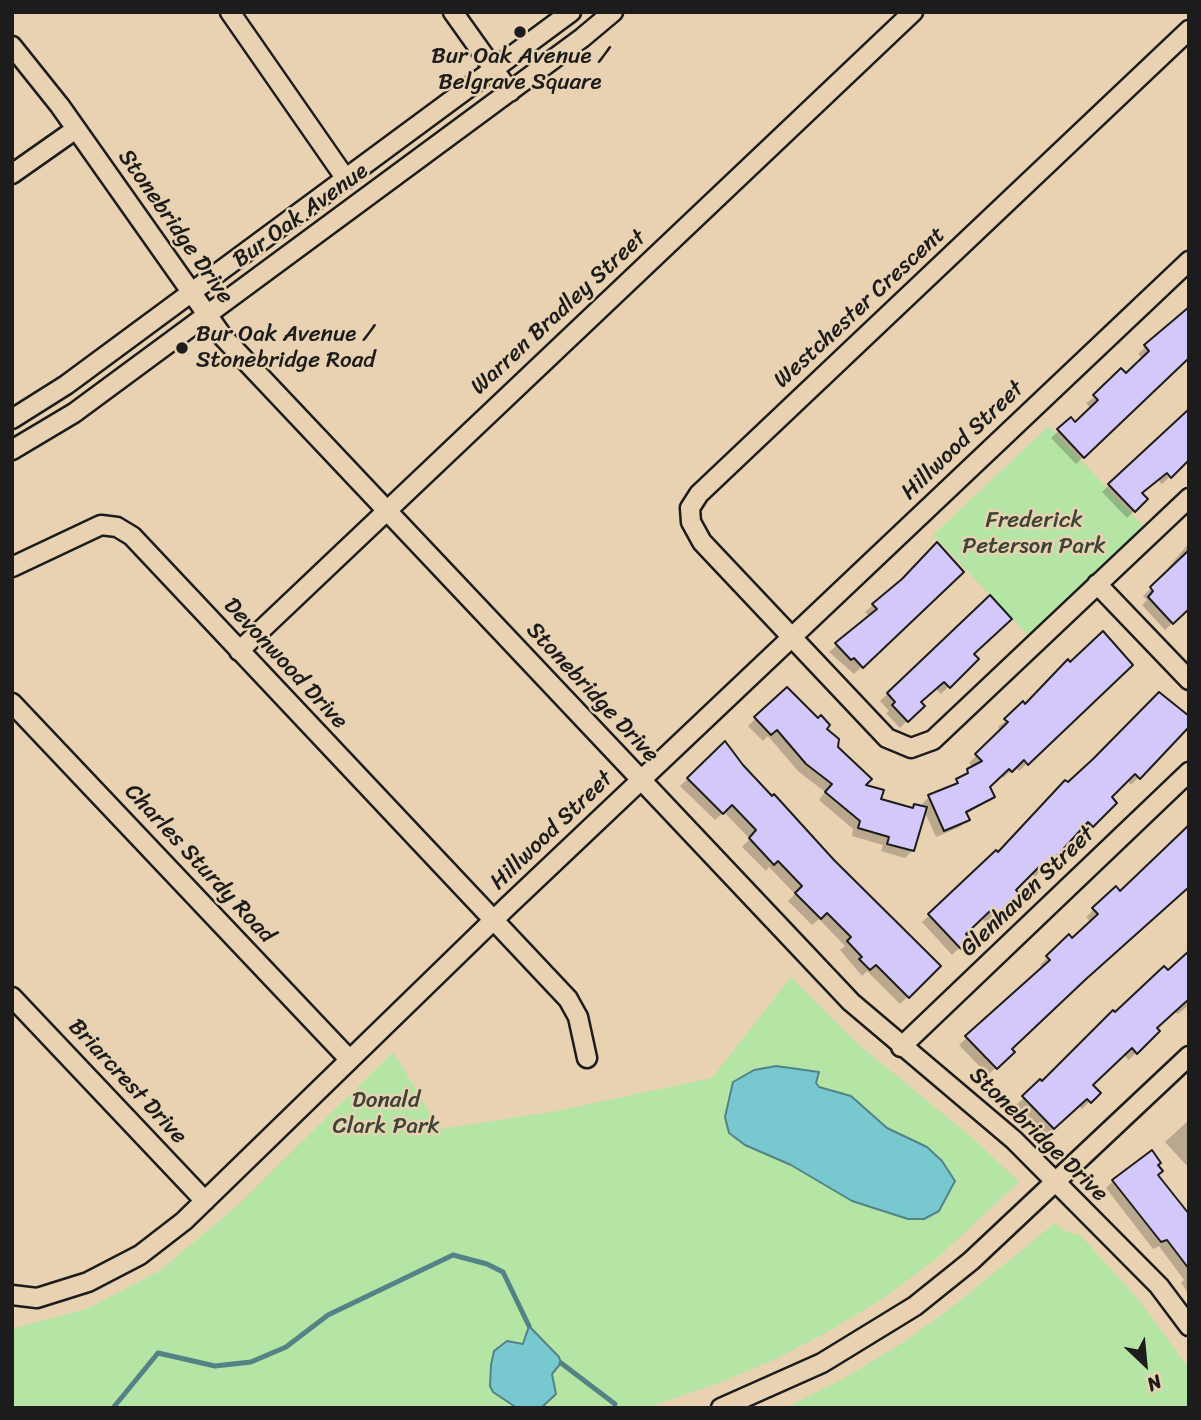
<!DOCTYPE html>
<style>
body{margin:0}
#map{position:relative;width:1201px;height:1420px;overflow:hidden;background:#e8d2b1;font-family:Sriracha,sans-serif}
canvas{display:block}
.frame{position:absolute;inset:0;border:14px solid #1c1c1c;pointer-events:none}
.north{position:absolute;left:1110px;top:1329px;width:70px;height:70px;-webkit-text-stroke:5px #e8d2b1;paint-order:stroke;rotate:154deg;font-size:19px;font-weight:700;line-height:28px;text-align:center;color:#1c1c1c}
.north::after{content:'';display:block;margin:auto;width:24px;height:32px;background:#1c1c1c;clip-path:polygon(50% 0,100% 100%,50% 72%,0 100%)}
</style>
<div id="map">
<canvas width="1201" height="1420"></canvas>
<div class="frame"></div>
<div class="north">N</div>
</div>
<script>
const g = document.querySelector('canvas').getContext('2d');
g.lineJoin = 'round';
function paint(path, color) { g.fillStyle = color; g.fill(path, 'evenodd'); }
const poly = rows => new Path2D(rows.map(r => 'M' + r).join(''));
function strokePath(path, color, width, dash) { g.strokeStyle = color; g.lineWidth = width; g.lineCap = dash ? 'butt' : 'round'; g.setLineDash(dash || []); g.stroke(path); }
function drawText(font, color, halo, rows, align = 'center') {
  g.font = font + ' Sriracha,sans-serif'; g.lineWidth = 5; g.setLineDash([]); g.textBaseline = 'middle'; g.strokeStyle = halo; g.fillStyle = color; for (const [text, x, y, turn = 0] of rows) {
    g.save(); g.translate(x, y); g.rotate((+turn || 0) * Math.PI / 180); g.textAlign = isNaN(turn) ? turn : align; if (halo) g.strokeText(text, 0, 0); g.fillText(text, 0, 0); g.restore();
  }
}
paint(poly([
 [1049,426,1143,526,1028,635,933,535],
 [791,977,858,1044,976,1141,1019,1182,936,1259,885,1297,831,1330,776,1359,719,1383,646,1408,12,1408,12,1329,89,1308,159,1271,236,1207,393,1052,440,1129,551,1112,712,1078],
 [1055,1223,1063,1230,1081,1236,1138,1299,1189,1368,1189,1408,785,1408,841,1380,904,1342,951,1308]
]), '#b5e5a4');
const water = poly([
 [776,1066,819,1072,816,1083,819,1087,851,1096,887,1128,927,1147,942,1161,955,1181,939,1211,924,1219,908,1219,852,1201,791,1165,745,1145,729,1133,725,1117,733,1082,754,1070,776,1066],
 [529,1326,559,1357,561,1363,552,1374,556,1394,541,1408,517,1408,493,1392,490,1386,491,1365,494,1351,507,1341,523,1344,529,1326]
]);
paint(water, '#77c8cf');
strokePath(water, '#538387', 2);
paint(poly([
 [1189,306,1189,357,1076,464,1051,438,1071,419,1075,424,1091,409,1086,403,1126,376,1143,359,1138,354],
 [1189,458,1162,484,1158,480,1141,494,1146,499,1127,518,1102,492,1109,485],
 [1189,543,1189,607,1165,630,1142,605,1147,600,1143,596,1170,570,1168,568],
 [962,572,854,674,829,652,870,617,865,612,902,581],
 [990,597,972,654,977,659,941,694,935,688,919,703,922,706,900,728,886,713,889,711,880,701],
 [1131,665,1019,771,1015,767,1003,778,1000,775,988,787,993,797,965,815,967,820,960,827,936,837,924,810,913,850,905,858,881,851,883,845,852,836,853,829,819,800,825,792,798,771,768,736,763,741,748,726,787,689,824,729,863,786,879,801,911,810,915,806,923,808,922,804,929,797,951,788,973,767,969,763,1001,731,998,727,1025,706],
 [1174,703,1187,717,1189,725,1131,785,1127,780,1110,797,1115,803,1084,833,1080,829,1035,877,1031,873,1013,890,1018,895,987,924,982,918,964,934,969,939,952,955,922,922,996,853,997,855,1067,785],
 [725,744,741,766,939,966,900,1004,867,971,862,976,840,950,845,946,819,919,812,925,788,901,795,894,769,867,766,871,742,847,750,839,724,812,715,820,680,786],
 [1189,823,1189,883,1010,1049,1012,1052,988,1075,959,1045,1043,968,1040,965,1069,937,1072,940,1091,922,1086,917,1116,889,1120,893],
 [1189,953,1189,1005,1178,1014,1174,1011,1129,1060,1123,1054,1091,1086,1098,1093,1082,1109,1078,1105,1046,1136,1016,1105,1115,1015],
 [1189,1120,1189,1168,1165,1142],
 [1156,1165,1156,1175,1189,1217,1189,1294,1181,1283,1184,1280,1159,1246,1153,1249,1106,1188,1113,1181]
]), '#0003');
strokePath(poly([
 [561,1363,615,1404],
 [113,1408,158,1353,215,1366,251,1362,286,1347,328,1315,453,1255,487,1264,503,1272,529,1326]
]), '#538387', 5);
const building = poly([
 [1189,307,1189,358,1084,458,1057,429,1071,417,1075,422,1098,400,1093,395,1121,368,1126,373,1149,351,1144,345,1189,307],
 [1189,409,1189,460,1171,478,1167,473,1142,493,1148,499,1135,512,1108,484,1189,409],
 [937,542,964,572,863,668,854,658,851,660,835,643,877,609,872,604,902,579,937,542],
 [1189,550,1189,609,1173,624,1148,597,1153,591,1150,587,1189,550],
 [990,595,1012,619,974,654,979,659,950,688,944,682,921,702,925,706,908,722,892,705,895,702,887,693,990,595],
 [1103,631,1133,665,1028,765,1024,760,1012,772,1009,769,990,787,995,797,966,812,970,820,944,831,928,795,958,783,956,779,968,773,967,769,982,761,975,754,1008,722,1004,719,1023,701,1025,704,1068,659,1070,662,1103,631],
 [787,687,818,718,821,715,830,725,827,729,839,739,838,747,872,779,866,785,884,790,881,799,913,808,914,804,927,807,914,851,887,844,889,837,858,828,860,821,825,792,832,784,806,764,777,730,771,735,754,717,787,687],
 [1159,692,1189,716,1189,727,1140,779,1135,774,1112,797,1117,803,1093,827,1088,822,1043,871,1039,867,1016,890,1020,895,996,917,990,911,966,934,971,939,961,949,928,914,996,850,998,852,1065,780,1068,782,1093,759,1159,692],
 [725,741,743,765,772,796,774,794,834,860,941,966,909,998,876,965,870,970,859,959,862,957,847,941,851,937,827,913,821,919,795,893,802,886,778,861,774,865,749,838,756,830,732,805,723,814,687,778,725,741],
 [1189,825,1189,887,1085,980,1012,1049,1015,1052,997,1069,965,1036,1050,960,1046,956,1069,934,1072,938,1098,914,1092,908,1116,886,1120,891,1189,825],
 [1189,951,1189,999,1157,1028,1160,1031,1137,1054,1132,1048,1093,1085,1101,1093,1091,1103,1087,1099,1054,1129,1022,1096,1040,1079,1042,1081,1113,1010,1115,1012,1164,966,1168,970,1189,951],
 [1152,1150,1161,1163,1158,1165,1163,1171,1158,1175,1189,1214,1189,1269,1167,1240,1161,1242,1112,1180,1152,1150]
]);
paint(building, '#d4c8fb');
strokePath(building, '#1c1c1c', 2);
const minor = poly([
 [230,12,346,179],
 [453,12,510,92],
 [1189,30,699,494,690,508,691,522,702,542,887,738,911,748,933,740,1189,498],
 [12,46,60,106,223,337,851,1002,1014,1140,1159,1286,1189,1326],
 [12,174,76,129],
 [12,419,66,385,571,12],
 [12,450,74,413,582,38,613,12],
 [12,567,101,525,117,527,132,536,568,999,578,1017,587,1058],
 [1097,584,1189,680],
 [239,651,913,12],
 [12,703,349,1059],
 [12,997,205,1201],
 [901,1047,1189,772],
 [12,1295,37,1298,88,1282,140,1255,184,1221,508,906,1189,261],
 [721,1408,822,1363,915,1306,971,1261,1189,1056]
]);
strokePath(minor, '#1c1c1c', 23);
strokePath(minor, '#e8d2b1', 18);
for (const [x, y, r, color] of [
 [520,32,7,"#1c1c1c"],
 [182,348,7,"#1c1c1c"]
]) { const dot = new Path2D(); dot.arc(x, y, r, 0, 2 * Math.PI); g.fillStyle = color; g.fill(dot); strokePath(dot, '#e8d2b1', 2.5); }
drawText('23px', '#1c1c1c', '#e8d2b1', [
 ["Bur Oak Avenue /",520,57],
 ["Belgrave Square",520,83],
 ["Bur Oak Avenue /",196,335,"left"],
 ["Stonebridge Road",196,361,"left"]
]);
drawText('23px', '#1c1c1c', '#e8d2b1', [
 ["Bur Oak Avenue",301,216,-36],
 ["Stonebridge Drive",175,227,55],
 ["Westchester Crescent",860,308,-43],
 ["Warren Bradley Street",559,313,-43],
 ["Hillwood Street",963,441,-44],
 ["Devonwood Drive",285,664,47],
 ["Stonebridge Drive",592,693,47],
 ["Hillwood Street",552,831,-44],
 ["Charles Sturdy Road",199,864,47],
 ["Glenhaven Street",1028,892,-44],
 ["Briarcrest Drive",127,1082,47],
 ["Stonebridge Drive",1038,1135,44]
]);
drawText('23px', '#3b4437', '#e8d2b1', [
 ["Frederick",1034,521],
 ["Peterson Park",1034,547],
 ["Donald",386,1101],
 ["Clark Park",386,1127]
]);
</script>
